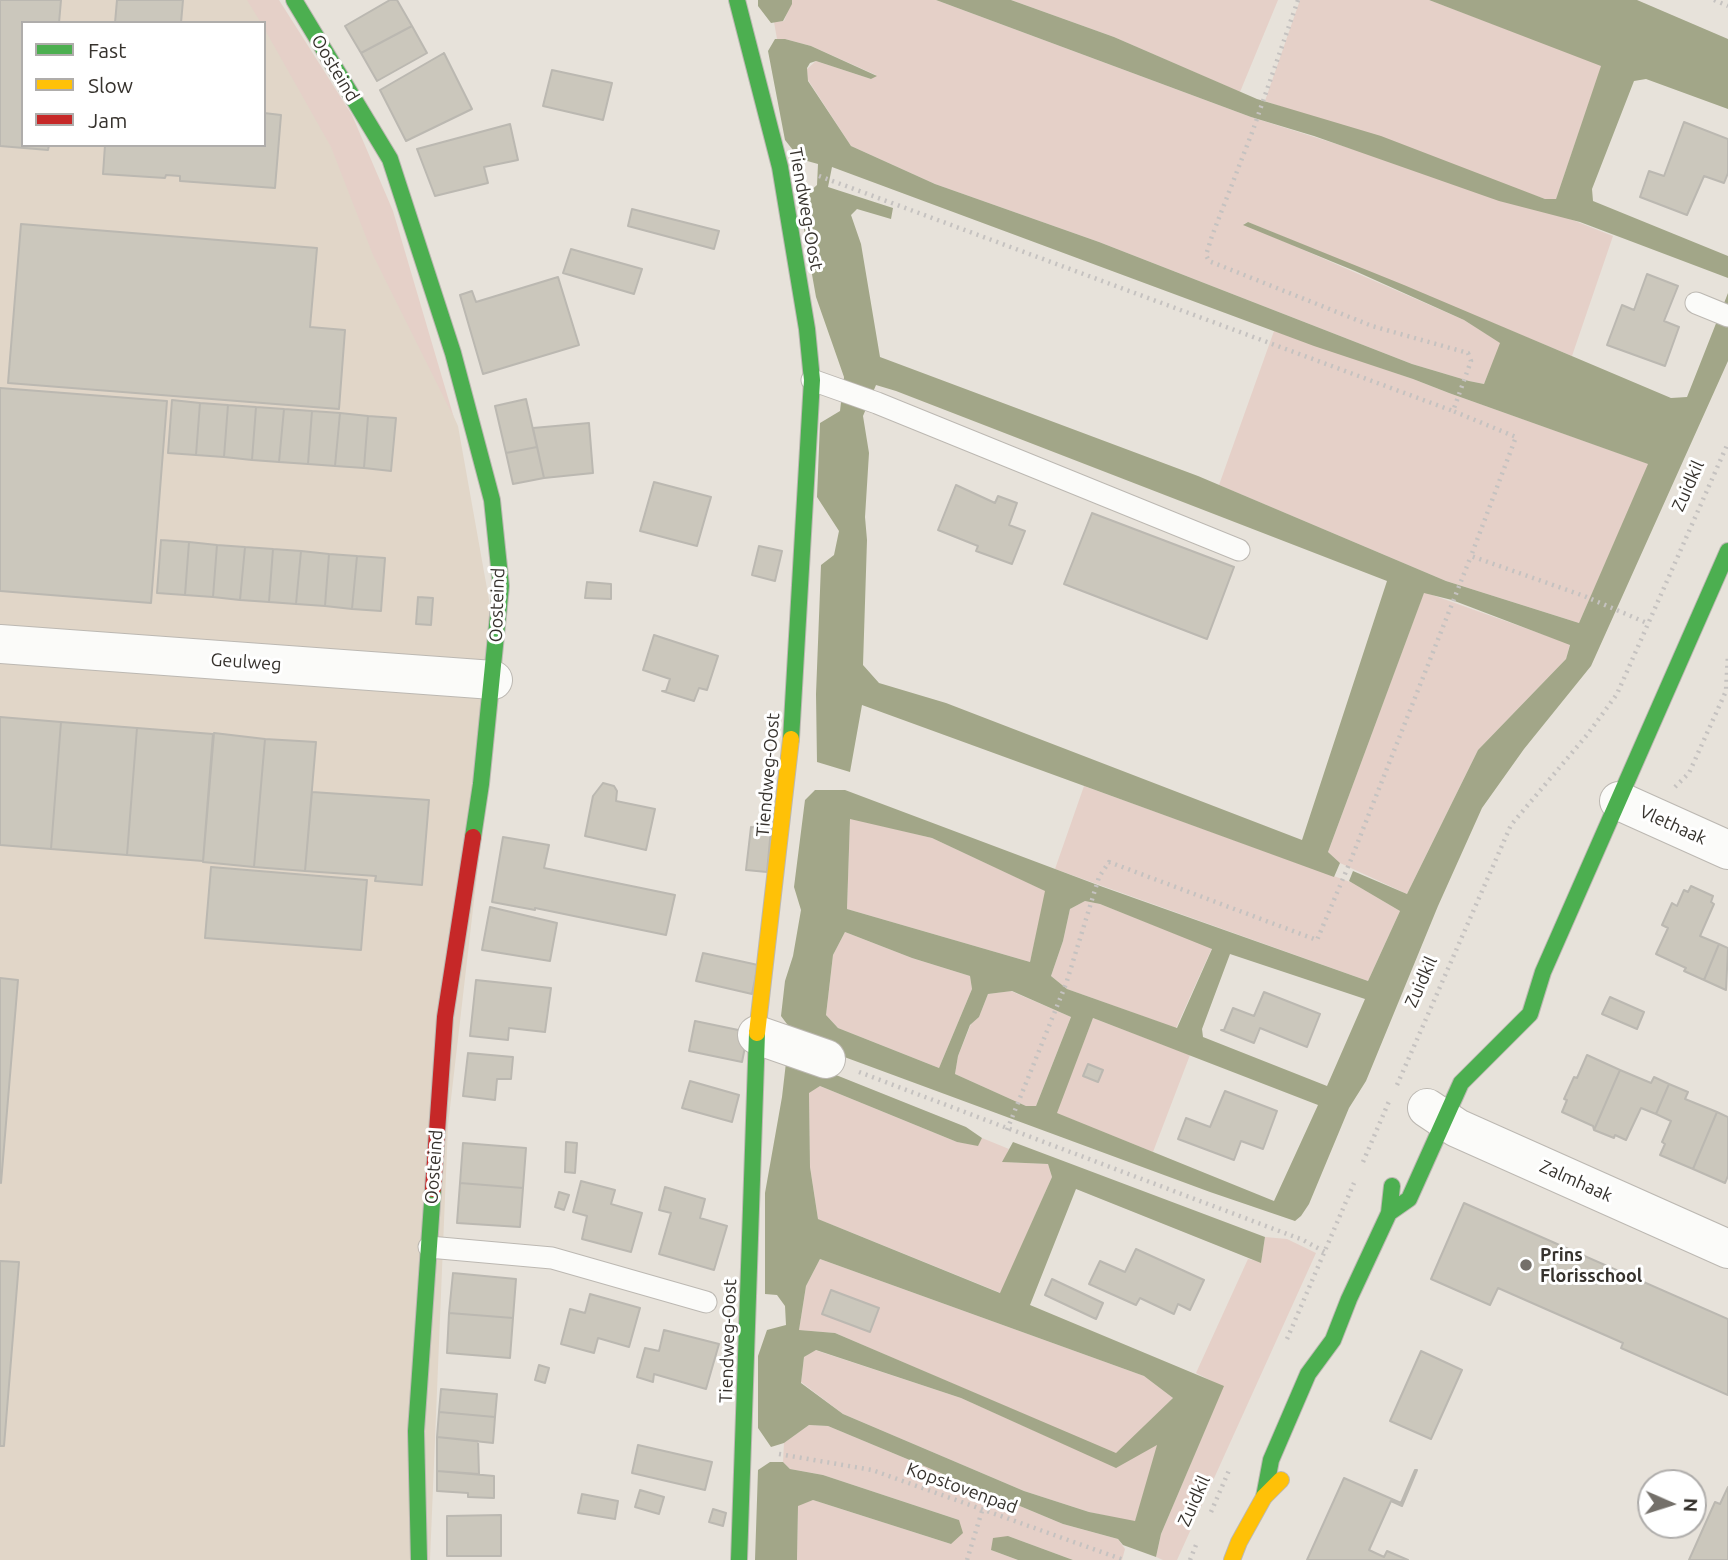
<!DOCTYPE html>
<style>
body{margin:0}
#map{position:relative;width:1728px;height:1560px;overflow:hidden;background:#e7e2da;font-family:Ubuntu,sans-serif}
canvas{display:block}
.legend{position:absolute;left:21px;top:21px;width:245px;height:126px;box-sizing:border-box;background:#fff;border:2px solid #afadab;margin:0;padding:9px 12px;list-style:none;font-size:21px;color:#36322d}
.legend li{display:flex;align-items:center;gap:14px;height:35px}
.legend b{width:35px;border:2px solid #afadab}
.north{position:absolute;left:1637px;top:1469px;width:70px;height:70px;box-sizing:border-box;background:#fff;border:2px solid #afadab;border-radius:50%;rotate:93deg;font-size:19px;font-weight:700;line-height:28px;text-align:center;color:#36322d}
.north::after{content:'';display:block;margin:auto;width:24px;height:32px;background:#74706a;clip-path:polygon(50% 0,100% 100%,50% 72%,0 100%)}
</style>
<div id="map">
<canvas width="1728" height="1560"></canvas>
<ul class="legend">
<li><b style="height:9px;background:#4caf50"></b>Fast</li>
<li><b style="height:9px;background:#ffc107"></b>Slow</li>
<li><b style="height:9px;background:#c62828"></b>Jam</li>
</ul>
<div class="north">N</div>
</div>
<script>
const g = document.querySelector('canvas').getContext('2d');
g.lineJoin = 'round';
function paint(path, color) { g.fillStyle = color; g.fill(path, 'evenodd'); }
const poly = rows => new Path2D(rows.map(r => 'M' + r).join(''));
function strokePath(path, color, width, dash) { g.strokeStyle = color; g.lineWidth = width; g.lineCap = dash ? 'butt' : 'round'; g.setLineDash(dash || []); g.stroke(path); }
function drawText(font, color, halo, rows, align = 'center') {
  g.font = font + ' Ubuntu,sans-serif'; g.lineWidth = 6; g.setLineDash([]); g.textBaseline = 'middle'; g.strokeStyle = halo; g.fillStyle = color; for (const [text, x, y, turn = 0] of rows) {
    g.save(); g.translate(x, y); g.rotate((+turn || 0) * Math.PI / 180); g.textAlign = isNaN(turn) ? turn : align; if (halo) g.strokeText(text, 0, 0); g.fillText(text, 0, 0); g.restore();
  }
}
paint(poly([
 [0,0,265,0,458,426,501,667,448,1125,430,1560,0,1560],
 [23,23,264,23,264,145,23,145]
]), '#e1d6c8');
paint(poly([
 [247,0,279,0,352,115,393,211,454,418,373,255,331,147,264,28,264,23,261,23],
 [792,0,936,0,1251,117,1555,213,1613,236,1572,356,1248,222,1244,224,1464,320,1501,343,1484,384,1469,381,1412,364,1099,242,935,184,851,146,808,80,807,69,816,61,871,79,876,75,811,46,785,39,777,39,774,22,784,21],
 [1011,0,1278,0,1240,92,1114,37],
 [1300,0,1429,0,1602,65,1556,199,1545,199,1265,101],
 [1274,331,1413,379,1449,393,1649,464,1579,623,1446,581,1219,485],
 [1424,592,1570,644,1566,659,1478,750,1407,894,1340,863,1328,852],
 [1084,786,1353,883,1400,911,1368,981,1055,869],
 [850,818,932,838,1046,891,1030,962,847,909],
 [1085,901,1100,904,1212,948,1176,1028,1067,989,1051,976,1063,941,1070,909],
 [845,932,912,958,970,976,972,989,939,1068,838,1028,826,1015,833,955],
 [1011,991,1071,1017,1036,1106,1026,1106,955,1074,958,1056,971,1024,979,1017,988,994],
 [1093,1018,1190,1055,1153,1152,1056,1113],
 [820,1086,957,1142,978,1145,982,1138,1009,1149,1003,1162,1048,1164,1052,1177,1001,1293,818,1219,810,1167,809,1092],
 [1265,1237,1287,1239,1316,1253,1177,1560,1163,1560,1156,1557,1161,1534,1223,1387,1196,1373,1248,1259,1261,1262],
 [820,1259,1144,1376,1173,1398,1116,1454,835,1333,799,1330,806,1286],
 [815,1350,961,1398,1116,1467,1158,1444,1135,1522,1089,1512,1024,1491,843,1414,801,1382,804,1357],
 [809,1425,828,1426,1063,1524,1118,1539,1125,1549,1122,1560,1073,1560,1008,1536,991,1550,1018,1560,797,1560,798,1505,813,1500,951,1544,959,1520,823,1475,790,1469,783,1462,784,1443]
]), '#e5d0c8');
paint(poly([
 [758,0,792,0,792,4,783,21,771,23,758,6],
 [936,0,1011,0,1114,37,1257,99,1381,136,1545,199,1556,199,1601,66,1429,0,1637,0,1728,39,1728,109,1646,79,1634,81,1592,189,1593,201,1728,256,1728,278,1580,222,1499,201,1314,136,1251,117],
 [775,39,785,39,811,46,877,76,871,79,816,61,810,63,807,68,808,81,851,146,935,184,1099,242,1412,364,1469,381,1484,384,1500,343,1464,320,1355,271,1243,225,1248,222,1404,285,1671,398,1687,397,1728,293,1728,361,1591,666,1524,749,1482,808,1438,906,1366,1081,1349,1108,1309,1204,1301,1216,1295,1221,1210,1192,820,1048,811,1065,966,1127,982,1138,978,1146,957,1142,820,1086,809,1093,810,1167,818,1219,1000,1293,1052,1177,1048,1164,1002,1162,1013,1142,1265,1237,1261,1263,1076,1189,1030,1305,1224,1386,1161,1534,1156,1557,1123,1545,1118,1539,1063,1524,828,1426,809,1425,784,1443,771,1447,758,1428,758,1356,767,1330,786,1325,785,1306,777,1295,765,1294,765,1193,782,1097,790,1028,781,1016,785,981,793,956,801,910,794,887,805,800,815,790,845,790,1103,887,1368,981,1400,911,1349,881,1353,871,1407,894,1478,750,1566,659,1570,645,1452,600,1424,593,1328,852,1340,863,1334,877,862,705,850,772,817,762,816,694,821,565,834,555,839,531,817,497,820,423,840,411,844,377,816,297,799,201,817,185,818,164,800,159,785,140,768,51],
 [832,167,1314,346,1413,379,1449,393,1648,464,1579,623,1446,581,1198,476,880,357,861,244,851,215,857,209,891,219,893,208,828,187],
 [876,385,896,391,1387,581,1302,840,946,703,879,683,863,665,867,540,865,517,869,453,863,416],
 [850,819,932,838,1045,891,1030,962,847,909],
 [1085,901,1100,904,1212,949,1177,1028,1067,989,1051,976,1063,941,1070,909],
 [845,932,912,958,970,976,972,989,939,1068,838,1028,826,1015,833,955],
 [1230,954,1365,999,1327,1086,1203,1037,1202,1029],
 [1012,991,1071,1017,1036,1106,1026,1106,955,1074,958,1056,970,1025,979,1017,988,994],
 [1093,1018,1318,1105,1274,1201,1057,1113],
 [820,1259,1144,1376,1173,1398,1116,1453,835,1333,799,1330,806,1286],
 [816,1350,961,1398,1116,1468,1157,1445,1135,1521,1089,1512,1024,1491,843,1414,801,1383,804,1357],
 [770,1462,783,1462,790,1469,823,1475,959,1520,963,1533,951,1544,813,1500,798,1506,797,1560,755,1560,758,1470],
 [1008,1536,1073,1560,1018,1560,991,1550,993,1538]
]), '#a2a688');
const building = poly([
 [0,0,61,0,59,23,23,23,23,145,49,145,48,150,0,146,0,0],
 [117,0,183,0,181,23,115,23,117,0],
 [390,0,397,0,412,26,361,53,345,26,390,0],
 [412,26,427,53,377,81,361,53,412,26],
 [444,53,472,109,406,141,380,90,444,53],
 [552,70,612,83,603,120,543,106,552,70],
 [264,113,281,115,275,188,180,181,180,176,166,175,165,178,103,174,105,145,264,145,264,113],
 [1684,122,1728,139,1728,173,1724,183,1704,176,1687,215,1640,197,1649,171,1664,176,1684,122],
 [510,124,518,160,484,167,488,183,435,196,417,149,510,124],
 [632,209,719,231,714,249,628,226,632,209],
 [21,224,317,248,310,327,345,330,339,409,8,383,21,224],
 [571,249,642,269,634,294,563,273,571,249],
 [1647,274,1678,286,1664,321,1679,327,1665,366,1607,345,1622,305,1634,310,1647,274],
 [558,277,579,345,483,374,460,295,472,291,476,302,558,277],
 [0,388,167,401,151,603,0,591,0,388],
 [526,399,537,447,506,453,495,406,526,399],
 [172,400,200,403,196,455,168,453,172,400],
 [200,403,228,405,224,457,196,455,200,403],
 [228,405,256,407,252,460,224,457,228,405],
 [256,407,284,409,279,462,252,460,256,407],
 [284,409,312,411,308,464,279,462,284,409],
 [312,411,340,413,335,466,308,464,312,411],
 [340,413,368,416,364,468,335,466,340,413],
 [368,416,396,418,391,471,364,468,368,416],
 [589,423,593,473,544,478,533,428,589,423],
 [537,447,544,478,513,484,506,453,537,447],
 [654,482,711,497,697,546,640,531,654,482],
 [956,485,995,503,998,496,1017,503,1009,525,1025,531,1012,564,976,551,978,546,938,530,956,485],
 [1092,513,1234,567,1207,639,1064,584,1092,513],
 [161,540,189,542,185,595,157,593,161,540],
 [189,542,217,545,213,597,185,595,189,542],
 [217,545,245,547,240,600,213,597,217,545],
 [759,546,782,551,775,581,752,575,759,546],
 [245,547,273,549,269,602,240,600,245,547],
 [273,549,301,551,296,604,269,602,273,549],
 [301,551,329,554,325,606,296,604,301,551],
 [329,554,357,556,352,609,325,606,329,554],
 [357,556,385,558,381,611,352,609,357,556],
 [587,582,611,584,611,599,585,598,587,582],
 [418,597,433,598,431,625,416,624,418,597],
 [654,635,718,656,707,690,699,688,694,701,662,691,666,691,670,679,643,670,654,635],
 [0,717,61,722,51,849,0,845,0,717],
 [61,722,137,728,127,855,51,849,61,722],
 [137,728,213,734,203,861,127,855,137,728],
 [214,733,265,739,254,867,203,862,214,733],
 [265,739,316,742,305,871,254,867,265,739],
 [603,783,614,786,617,791,616,801,655,809,646,850,585,836,593,796,603,783],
 [312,792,429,800,422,885,375,881,376,876,305,871,312,792],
 [751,827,771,829,767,872,746,870,751,827],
 [503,837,549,845,544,868,675,895,666,935,535,908,535,910,492,902,503,837],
 [211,867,367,880,361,950,205,938,211,867],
 [1691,886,1713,896,1711,902,1714,904,1700,936,1719,944,1704,980,1684,971,1686,968,1656,954,1668,928,1662,925,1672,903,1677,906,1684,890,1688,892,1691,886],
 [490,907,557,923,550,961,482,950,490,907],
 [1719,944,1728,948,1726,990,1704,980,1719,944],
 [703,953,758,965,752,994,696,981,703,953],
 [0,978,18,980,1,1183,0,1182,0,978],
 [476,980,551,988,545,1032,509,1028,508,1040,470,1036,476,980],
 [1264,992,1320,1014,1307,1047,1260,1028,1254,1043,1221,1030,1224,1030,1233,1008,1254,1016,1264,992],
 [1610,997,1644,1012,1637,1029,1602,1014,1610,997],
 [695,1021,748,1032,742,1062,689,1051,695,1021],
 [468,1053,513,1057,511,1079,497,1079,495,1100,463,1096,468,1053],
 [1587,1055,1620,1070,1594,1130,1593,1126,1562,1112,1567,1100,1564,1099,1574,1077,1577,1078,1587,1055],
 [1088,1064,1103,1070,1098,1082,1083,1076,1088,1064],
 [1620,1070,1651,1083,1654,1077,1669,1084,1656,1114,1641,1108,1626,1140,1615,1135,1614,1138,1594,1130,1620,1070],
 [690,1081,739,1095,732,1122,682,1108,690,1081],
 [1669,1084,1688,1092,1685,1099,1717,1112,1693,1169,1660,1155,1665,1144,1662,1142,1671,1121,1656,1114,1669,1084],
 [1225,1091,1277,1111,1263,1149,1241,1141,1234,1160,1178,1139,1186,1118,1210,1127,1225,1091],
 [1717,1112,1728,1117,1728,1176,1725,1183,1693,1169,1717,1112],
 [566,1142,577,1143,575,1173,565,1172,566,1142],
 [463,1143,526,1148,523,1188,460,1183,463,1143],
 [581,1181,615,1190,611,1204,642,1213,631,1252,582,1239,587,1216,573,1212,581,1181],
 [460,1183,523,1188,520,1227,457,1223,460,1183],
 [665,1187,705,1199,700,1218,727,1226,714,1270,659,1254,671,1213,659,1210,665,1187],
 [559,1192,569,1195,564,1210,555,1207,559,1192],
 [1464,1203,1728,1319,1728,1395,1621,1348,1623,1343,1498,1288,1490,1305,1431,1279,1464,1203],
 [1136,1249,1204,1280,1190,1310,1178,1304,1174,1314,1140,1298,1136,1305,1089,1284,1100,1261,1125,1272,1136,1249],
 [0,1261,19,1262,4,1446,0,1446,0,1261],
 [453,1273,516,1279,513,1318,449,1313,453,1273],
 [1052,1279,1103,1303,1096,1319,1045,1295,1052,1279],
 [831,1290,879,1308,870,1332,822,1314,831,1290],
 [590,1294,640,1308,629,1347,598,1338,594,1353,561,1344,570,1309,585,1313,590,1294],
 [449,1313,513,1318,510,1358,447,1353,449,1313],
 [664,1330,719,1344,706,1389,654,1374,653,1382,637,1377,645,1348,659,1351,664,1330],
 [1421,1351,1462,1370,1431,1439,1390,1421,1421,1351],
 [539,1365,549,1368,545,1383,535,1380,539,1365],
 [441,1389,497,1394,495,1417,439,1412,441,1389],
 [439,1412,495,1417,493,1443,437,1437,439,1412],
 [437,1437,478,1441,479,1474,437,1471,437,1437],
 [638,1445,712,1462,705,1490,632,1473,638,1445],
 [1415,1470,1417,1470,1402,1506,1391,1501,1369,1550,1384,1557,1387,1551,1408,1560,1307,1560,1344,1478,1401,1503,1415,1470],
 [437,1471,494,1476,494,1498,468,1497,468,1493,437,1491,437,1471],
 [1728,1487,1728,1560,1689,1560,1715,1502,1720,1504,1728,1487],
 [640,1490,664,1497,659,1514,635,1507,640,1490],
 [582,1494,618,1501,615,1519,578,1513,582,1494],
 [713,1509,726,1513,723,1526,709,1522,713,1509],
 [501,1515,501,1556,447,1556,447,1516,501,1515]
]);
paint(building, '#cbc7bc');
strokePath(building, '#bbb8b1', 2);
const lane = poly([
 [1696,303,1728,316],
 [812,380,877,403,1239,550],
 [429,1247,552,1258,706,1302]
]);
const street = poly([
 [0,644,493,680],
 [1619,801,1728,850],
 [757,1035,826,1059],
 [1427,1108,1457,1128,1728,1249]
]);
const fast = poly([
 [294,0,390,159,453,353,492,500,501,586,481,784,473,837],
 [737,0,780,167,807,329,812,380,791,739],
 [1389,1213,1409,1199,1461,1083,1530,1014,1543,972,1728,551],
 [1264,1497,1271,1460,1308,1374,1333,1340,1349,1299,1389,1213,1392,1186],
 [419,1560,416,1431,433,1189],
 [739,1560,757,1033]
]);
const slow = poly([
 [757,1033,791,739],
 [1232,1560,1239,1542,1264,1497,1281,1480]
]);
const jam = poly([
 [433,1189,445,1017,473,837]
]);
strokePath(lane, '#bcb8b2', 23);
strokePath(street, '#bcb8b2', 40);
strokePath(fast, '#bcb8b2', 18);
strokePath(slow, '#bcb8b2', 18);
strokePath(jam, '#bcb8b2', 18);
strokePath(poly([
 [1298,0,1253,130,1212,236,1206,255,1209,261,1372,326,1468,353,1471,361,1453,411,1516,437,1471,556,1584,596,1647,623],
 [1714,0,1728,6],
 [819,176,1453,411],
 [1675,787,1689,773,1726,691,1728,655],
 [859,1072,1303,1240,1325,1252],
 [1397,1085,1511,825,1587,735,1617,694,1728,443],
 [1007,1130,1066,984,1099,877,1109,862,1317,940,1350,862,1471,556],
 [1363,1162,1390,1099],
 [1287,1339,1354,1183],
 [779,1454,872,1470,1124,1560],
 [1211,1512,1230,1468],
 [967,1560,982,1511],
 [1190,1560,1196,1545]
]), '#c5c2c0', 4.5, [2, 5]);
strokePath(lane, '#fbfbf9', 21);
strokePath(street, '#fbfbf9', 38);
strokePath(fast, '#4caf50', 16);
strokePath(slow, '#ffc107', 16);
strokePath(jam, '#c62828', 16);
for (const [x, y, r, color] of [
 [1526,1265,7,"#74706a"]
]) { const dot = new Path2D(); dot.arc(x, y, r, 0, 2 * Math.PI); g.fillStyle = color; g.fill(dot); strokePath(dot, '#fff', 2.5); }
drawText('18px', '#36322d', '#fff', [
 ["Oosteind",335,68,59],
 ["Tiendweg-Oost",806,209,80],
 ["Zuidkil",1688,486,-66],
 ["Oosteind",497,605,-88],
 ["Geulweg",246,662,4],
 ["Tiendweg-Oost",768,775,-85],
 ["Vlethaak",1673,825,24],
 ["Zuidkil",1421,982,-66],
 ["Oosteind",434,1167,-86],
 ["Zalmhaak",1576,1181,24],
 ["Tiendweg-Oost",728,1341,-88],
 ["Kopstovenpad",962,1488,20],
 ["Zuidkil",1194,1501,-66]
]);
drawText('bold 18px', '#36322d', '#fff', [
 ["Prins",1540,1255],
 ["Florisschool",1540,1276]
], 'left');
</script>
